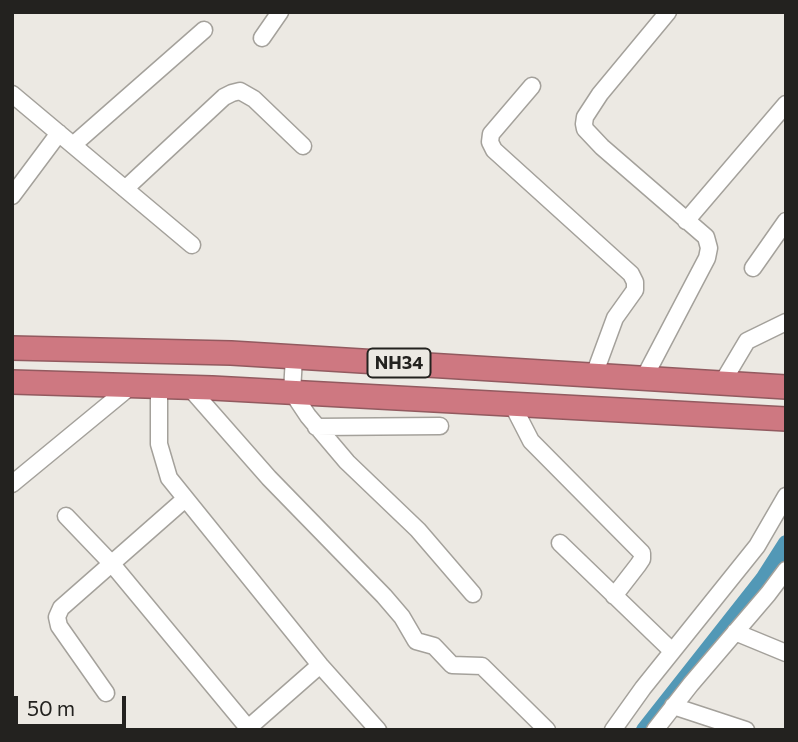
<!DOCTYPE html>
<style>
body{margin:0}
#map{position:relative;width:798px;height:742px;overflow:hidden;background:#ece9e3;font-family:Commissioner,sans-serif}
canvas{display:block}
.frame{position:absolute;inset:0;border:14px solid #23221f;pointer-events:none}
.scale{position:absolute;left:14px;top:696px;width:112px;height:32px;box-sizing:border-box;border:4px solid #23221f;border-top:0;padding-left:9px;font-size:21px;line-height:24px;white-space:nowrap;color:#23221f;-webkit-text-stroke:5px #ece9e3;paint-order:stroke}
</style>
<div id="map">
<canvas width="798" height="742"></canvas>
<div class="frame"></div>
<div class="scale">50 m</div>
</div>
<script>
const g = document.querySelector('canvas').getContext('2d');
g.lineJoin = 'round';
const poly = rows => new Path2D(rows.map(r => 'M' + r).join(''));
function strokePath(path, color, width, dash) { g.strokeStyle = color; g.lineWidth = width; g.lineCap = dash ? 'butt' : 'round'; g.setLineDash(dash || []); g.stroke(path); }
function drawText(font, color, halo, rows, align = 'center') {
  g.font = font + ' Commissioner,sans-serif'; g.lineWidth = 7; g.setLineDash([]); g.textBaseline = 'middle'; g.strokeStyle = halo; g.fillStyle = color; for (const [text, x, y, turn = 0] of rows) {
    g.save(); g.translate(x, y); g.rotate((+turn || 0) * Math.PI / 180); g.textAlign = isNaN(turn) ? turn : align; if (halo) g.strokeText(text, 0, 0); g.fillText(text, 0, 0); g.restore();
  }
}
strokePath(poly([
 [644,730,763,579,786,543]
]), '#5298b6', 16);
const minor = poly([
 [262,38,280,12],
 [532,86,491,134,490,142,494,150,631,274,635,282,635,290,615,318,594,375],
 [12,94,192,245],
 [73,145,204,30],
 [125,189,224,97,232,93,240,91,254,99,303,146],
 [12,196,59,133],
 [686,221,786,104],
 [753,268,786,221],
 [294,357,292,392,308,416,347,462,418,530,473,594],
 [644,378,707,258,709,248,706,237,602,147,585,129,584,124,585,117,600,94,668,12],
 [722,383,747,341,786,322],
 [159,386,159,444,169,478,320,665,378,730],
 [189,387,269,478,384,596,402,617,416,641,434,646,452,665,482,666,547,730],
 [512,404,531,441,642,553,642,559,638,565,614,596],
 [316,427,440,426],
 [12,484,131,386],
 [66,516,112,564,248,728],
 [560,543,672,651],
 [735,632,786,653],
 [106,693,59,626,57,617,61,608,185,499],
 [673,706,746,730],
 [246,730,320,665],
 [613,730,643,688,757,546,786,496],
 [655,730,691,684,768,594,786,570]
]);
const highway = poly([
 [12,348,231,353,786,387],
 [12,382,212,388,786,419]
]);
strokePath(minor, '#a4a19b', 19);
strokePath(highway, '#925a5f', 26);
strokePath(minor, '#fff', 16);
strokePath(highway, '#ce7881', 23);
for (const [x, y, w] of [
 [399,363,63]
]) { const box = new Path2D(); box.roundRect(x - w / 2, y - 14.5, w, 29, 5); g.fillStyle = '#ece9e3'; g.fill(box); strokePath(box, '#23221f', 2); }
drawText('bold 18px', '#23221f', null, [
 ["NH34",399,363]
]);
</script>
